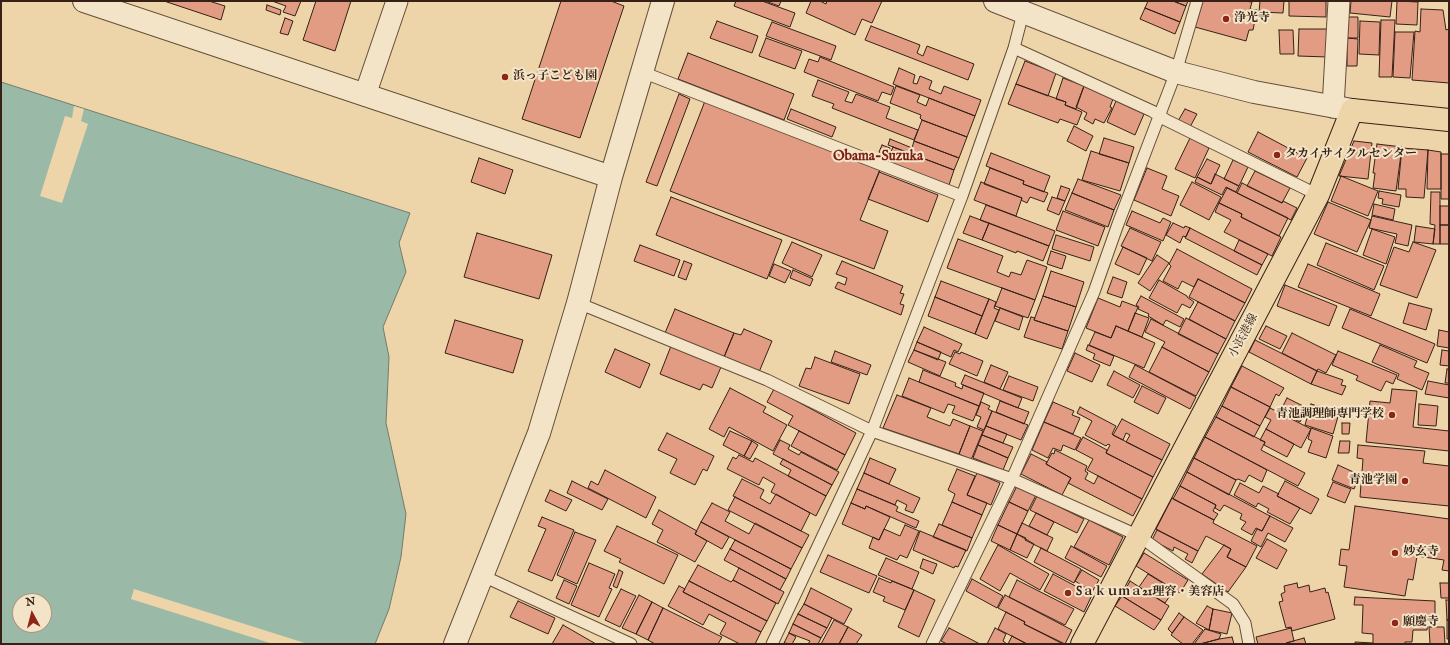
<!DOCTYPE html>
<meta charset="utf-8">
<style>
body{margin:0}
#map{position:relative;width:1450px;height:645px;overflow:hidden;background:#edd5a9;font-family:"IM FELL English",serif}
canvas{display:block}
.frame{position:absolute;inset:0;border:2px solid #372116;pointer-events:none}
.north{position:absolute;left:12px;top:593px;width:40px;height:40px;box-sizing:border-box;background:#f3e4c7;border:1px solid #a89680;border-radius:50%;rotate:353deg;font-size:11px;font-weight:700;line-height:16px;text-align:center;color:#372116}
.north::after{content:'';display:block;margin:auto;width:14px;height:18px;background:#8f2418;clip-path:polygon(50% 0,100% 100%,50% 72%,0 100%)}
</style>
<div id="map">
<canvas width="1450" height="645"></canvas>
<div class="frame"></div>
<div class="north">N</div>
</div>
<script>
const g = document.querySelector('canvas').getContext('2d');
g.lineJoin = 'round';
function paint(path, color) { g.fillStyle = color; g.fill(path, 'evenodd'); }
const poly = rows => new Path2D(rows.map(r => 'M' + r).join(''));
function strokePath(path, color, width, dash) { g.strokeStyle = color; g.lineWidth = width; g.lineCap = dash ? 'butt' : 'round'; g.setLineDash(dash || []); g.stroke(path); }
function drawText(font, color, halo, rows, align = 'center') {
  g.font = font + ' "IM FELL English","Noto Serif JP",serif'; g.lineWidth = 4; g.setLineDash([]); g.textBaseline = 'middle'; g.strokeStyle = halo; g.fillStyle = color; for (const [text, x, y, turn = 0] of rows) {
    g.save(); g.translate(x, y); g.rotate((+turn || 0) * Math.PI / 180); g.textAlign = isNaN(turn) ? turn : align; if (halo) g.strokeText(text, 0, 0); g.fillText(text, 0, 0); g.restore();
  }
}
const water = poly([
 [1,82,410,213,399,243,406,272,383,327,389,357,386,423,406,514,401,557,389,609,375,644,1,644,1,82],
 [20,601,44,601,44,625,20,625,20,601]
]);
paint(water, '#9ab9a6');
strokePath(water, '#727c6c', 1);
paint(poly([
 [74,106,84,109,81,121,88,124,62,203,40,196,65,116,72,118],
 [134,589,308,644,273,644,131,599]
]), '#edd5a9');
const building = poly([
 [164,1,209,1,225,6,221,20,164,1],
 [272,1,301,1,295,16,283,12,286,6,272,1],
 [316,1,351,1,335,51,303,40,316,1],
 [561,1,611,1,624,6,580,138,522,119,561,1],
 [736,1,762,1,795,13,790,27,734,6,736,1],
 [765,1,781,1,779,6,765,1],
 [811,1,820,1,826,4,827,1,882,1,872,23,862,19,855,35,806,13,811,1],
 [1148,1,1173,1,1186,6,1180,22,1145,8,1148,1],
 [1173,1,1188,1,1186,6,1173,1],
 [1203,1,1244,1,1252,2,1250,9,1257,10,1253,30,1249,30,1246,41,1195,27,1203,1],
 [1260,1,1284,1,1283,13,1259,12,1260,1],
 [1289,1,1326,1,1326,17,1289,16,1289,1],
 [1351,1,1392,1,1390,17,1350,13,1351,1],
 [1397,1,1418,2,1417,25,1396,24,1397,1],
 [267,5,281,10,280,15,266,10,267,5],
 [1145,8,1180,22,1175,34,1140,19,1145,8],
 [1421,9,1443,10,1446,30,1449,29,1449,83,1412,80,1415,31,1420,32,1421,9],
 [1348,17,1358,17,1358,38,1347,38,1348,17],
 [285,18,293,21,288,35,280,33,285,18],
 [1381,20,1395,20,1392,77,1379,77,1381,20],
 [717,21,758,36,752,53,710,38,717,21],
 [1360,21,1380,22,1379,55,1359,54,1360,21],
 [772,22,836,46,831,60,766,36,772,22],
 [871,26,920,45,917,53,923,56,927,46,974,64,968,80,865,40,871,26],
 [1299,29,1329,29,1328,57,1298,56,1299,29],
 [1279,30,1293,30,1294,54,1280,54,1279,30],
 [1395,32,1414,32,1410,78,1393,77,1395,32],
 [766,38,802,51,795,69,759,56,766,38],
 [1347,38,1358,39,1357,66,1347,66,1347,38],
 [688,53,794,94,784,120,678,79,688,53],
 [820,57,894,87,891,95,882,92,878,101,804,72,809,59,818,62,820,57],
 [1025,61,1056,73,1048,96,1016,84,1025,61],
 [899,68,915,75,913,83,917,84,920,76,932,81,929,89,941,94,944,86,981,100,975,116,893,84,899,68],
 [1063,78,1084,86,1076,109,1065,105,1066,102,1056,99,1063,78],
 [818,80,849,92,845,101,852,103,856,94,890,107,886,118,918,130,914,140,832,108,834,104,812,96,818,80],
 [1016,84,1066,102,1065,105,1082,112,1077,125,1060,119,1058,123,1008,104,1016,84],
 [896,86,920,95,917,102,926,106,929,98,975,116,967,137,922,120,920,118,921,115,890,103,896,86],
 [1084,86,1113,99,1110,107,1112,108,1104,123,1095,119,1093,124,1084,119,1087,113,1076,107,1084,86],
 [679,94,690,99,657,186,646,182,679,94],
 [705,101,829,148,828,150,880,170,860,220,888,231,874,269,670,191,705,101],
 [1116,101,1144,114,1135,135,1107,122,1116,101],
 [791,109,836,127,832,137,787,119,791,109],
 [1185,109,1197,114,1190,127,1178,121,1185,109],
 [922,120,967,137,959,158,914,141,922,120],
 [1074,126,1093,136,1086,151,1067,141,1074,126],
 [1258,132,1307,158,1297,177,1248,152,1258,132],
 [1104,138,1134,147,1129,163,1099,154,1104,138],
 [1190,138,1209,148,1195,178,1175,169,1190,138],
 [890,139,912,148,914,141,959,158,954,170,888,145,890,139],
 [1354,141,1372,143,1368,179,1339,176,1354,141],
 [1377,144,1402,147,1396,191,1373,188,1375,173,1373,173,1377,144],
 [882,145,890,148,888,156,879,152,882,145],
 [893,147,954,170,949,185,887,161,893,147],
 [1402,148,1428,150,1424,198,1406,197,1406,189,1398,189,1402,148],
 [1428,150,1441,152,1441,189,1427,189,1428,150],
 [1091,151,1129,163,1120,191,1082,180,1091,151],
 [991,153,1050,176,1044,192,1023,184,1024,181,986,166,991,153],
 [1441,154,1449,154,1449,199,1441,199,1441,154],
 [479,158,513,170,505,194,471,182,479,158],
 [1207,159,1220,165,1211,184,1197,177,1207,159],
 [1233,160,1248,167,1239,186,1224,179,1233,160],
 [990,168,1024,181,1023,184,1048,193,1044,202,1030,197,1027,203,1021,200,1022,198,984,184,990,168],
 [1147,168,1167,176,1162,189,1179,196,1171,216,1134,200,1147,168],
 [1255,171,1290,188,1282,203,1247,186,1255,171],
 [879,172,938,195,928,222,868,199,879,172],
 [1215,174,1239,186,1236,192,1226,187,1222,195,1195,182,1197,177,1211,184,1215,174],
 [1341,176,1378,191,1368,216,1331,201,1341,176],
 [1078,179,1121,195,1114,210,1072,193,1078,179],
 [981,182,1022,198,1016,216,974,200,981,182],
 [1192,182,1221,197,1209,220,1180,205,1192,182],
 [1242,183,1282,203,1283,201,1297,208,1291,220,1237,193,1242,183],
 [1061,186,1070,189,1065,201,1057,198,1061,186],
 [1227,188,1288,218,1279,236,1241,217,1242,214,1219,203,1227,188],
 [1379,191,1401,195,1399,207,1382,204,1383,199,1378,198,1379,191],
 [1431,192,1440,192,1440,244,1433,244,1435,225,1430,224,1431,192],
 [1072,193,1114,210,1108,227,1065,210,1072,193],
 [671,197,782,240,767,279,656,235,671,197],
 [1052,197,1065,201,1059,215,1047,210,1052,197],
 [1328,202,1371,220,1357,252,1314,234,1328,202],
 [1219,203,1242,214,1241,217,1281,237,1272,256,1224,232,1231,220,1215,212,1219,203],
 [1374,204,1395,209,1393,220,1372,215,1374,204],
 [986,205,1055,231,1049,246,980,220,986,205],
 [1440,206,1449,206,1449,225,1440,225,1440,206],
 [1063,211,1105,227,1098,246,1056,230,1063,211],
 [1132,211,1160,223,1163,218,1171,222,1163,241,1126,225,1132,211],
 [970,216,989,223,982,240,963,233,970,216],
 [1372,216,1412,225,1408,246,1395,243,1397,234,1369,228,1372,216],
 [989,223,1049,246,1043,261,1017,251,1016,253,982,240,989,223],
 [1173,223,1184,228,1185,226,1190,228,1186,237,1183,236,1180,243,1166,235,1173,223],
 [1440,225,1449,225,1449,244,1440,244,1440,225],
 [1416,226,1435,229,1433,244,1414,242,1416,226],
 [1130,228,1161,242,1152,261,1121,246,1130,228],
 [1190,228,1262,265,1257,275,1185,238,1190,228],
 [1372,229,1395,237,1386,264,1363,255,1372,229],
 [477,233,552,255,539,299,464,277,477,233],
 [1056,235,1094,247,1090,261,1052,249,1056,235],
 [958,239,1003,256,997,272,1009,277,1011,272,1021,275,1027,260,1047,267,1035,300,947,268,958,239],
 [1239,240,1268,254,1262,265,1234,251,1239,240],
 [792,242,822,255,812,277,782,263,792,242],
 [1413,242,1436,250,1417,298,1380,285,1394,247,1409,252,1413,242],
 [1326,243,1384,266,1374,290,1317,265,1326,243],
 [640,245,680,260,674,276,634,261,640,245],
 [1123,247,1147,258,1139,275,1115,264,1123,247],
 [1177,249,1252,289,1245,303,1198,279,1194,287,1182,281,1178,289,1163,281,1171,266,1169,264,1177,249],
 [1051,251,1066,256,1062,269,1047,264,1051,251],
 [1157,255,1169,263,1150,291,1138,283,1157,255],
 [684,261,692,264,686,280,678,277,684,261],
 [842,261,903,286,900,293,904,294,900,304,904,305,901,315,835,288,838,282,845,285,847,278,836,274,842,261],
 [774,264,791,271,785,283,769,276,774,264],
 [1308,264,1380,294,1371,316,1298,287,1308,264],
 [793,270,813,279,810,286,790,278,793,270],
 [1051,271,1084,282,1076,307,1043,296,1051,271],
 [1113,277,1127,282,1122,298,1107,293,1113,277],
 [1198,279,1245,303,1235,321,1189,297,1198,279],
 [1159,280,1187,296,1187,297,1194,302,1190,308,1182,304,1177,313,1149,298,1159,280],
 [941,281,989,299,982,316,935,297,941,281],
 [1285,285,1337,306,1329,326,1277,306,1285,285],
 [1002,288,1035,300,1028,318,995,306,1002,288],
 [1043,296,1076,307,1068,331,1034,320,1043,296],
 [1141,296,1184,319,1180,327,1166,320,1163,325,1148,316,1149,314,1138,309,1139,307,1136,305,1141,296],
 [935,297,982,316,975,334,928,316,935,297],
 [1098,298,1120,307,1122,301,1138,307,1128,331,1116,326,1111,338,1086,328,1098,298],
 [989,299,996,302,994,308,999,310,987,339,975,334,989,299],
 [1198,302,1235,321,1226,339,1189,319,1198,302],
 [1409,303,1432,309,1426,330,1403,323,1409,303],
 [1000,308,1023,317,1019,330,995,321,1000,308],
 [675,309,734,333,724,357,665,333,675,309],
 [1350,309,1435,344,1427,363,1342,328,1350,309],
 [1135,313,1149,318,1142,337,1128,331,1135,313],
 [1031,317,1035,318,1034,320,1068,331,1062,349,1024,337,1031,317],
 [1186,318,1226,339,1218,354,1178,334,1186,318],
 [1151,319,1218,354,1209,372,1162,347,1165,342,1145,332,1151,319],
 [455,320,523,340,513,373,445,353,455,320],
 [1116,326,1155,343,1144,368,1089,345,1095,332,1111,338,1116,326],
 [1266,326,1287,336,1280,349,1259,339,1266,326],
 [924,327,962,344,958,352,954,350,951,357,917,342,924,327],
 [744,329,772,341,759,372,724,357,734,333,741,335,744,329],
 [1439,330,1449,332,1449,348,1437,346,1439,330],
 [1292,333,1336,355,1326,373,1318,369,1317,371,1282,353,1292,333],
 [1255,340,1317,371,1311,384,1249,352,1255,340],
 [917,342,941,352,938,360,914,350,917,342],
 [1088,345,1114,356,1110,366,1093,359,1095,354,1086,350,1088,345],
 [1380,345,1417,361,1414,367,1429,373,1422,390,1397,379,1399,374,1372,362,1380,345],
 [671,346,721,367,712,388,703,384,700,390,660,374,671,346],
 [1162,347,1209,372,1196,396,1149,372,1162,347],
 [615,349,650,364,640,388,605,372,615,349],
 [914,350,946,362,940,376,908,362,914,350],
 [1442,350,1449,351,1449,366,1440,365,1442,350],
 [835,351,871,365,867,375,831,362,835,351],
 [1338,351,1397,375,1393,384,1386,381,1381,391,1356,380,1358,376,1332,365,1338,351],
 [955,352,960,354,961,352,983,361,977,376,949,364,955,352],
 [1075,353,1100,365,1092,382,1067,371,1075,353],
 [815,357,860,374,849,404,799,386,806,368,811,369,815,357],
 [991,365,1008,372,1000,389,984,382,991,365],
 [1135,365,1196,397,1190,409,1129,377,1135,365],
 [1242,366,1284,388,1279,396,1276,394,1270,407,1231,387,1242,366],
 [1447,369,1449,369,1449,383,1445,383,1447,369],
 [923,370,956,383,955,386,962,389,963,385,984,393,979,406,919,382,923,370],
 [1114,371,1140,385,1133,398,1107,385,1114,371],
 [1317,371,1343,380,1341,385,1346,386,1342,395,1311,384,1317,371],
 [965,375,1022,398,1018,408,961,384,965,375],
 [1009,376,1038,387,1033,401,1003,390,1009,376],
 [909,378,979,406,973,421,952,413,955,406,948,404,944,413,902,396,909,378],
 [1428,381,1449,385,1449,398,1425,394,1428,381],
 [1142,386,1166,398,1158,414,1134,402,1142,386],
 [1231,387,1270,407,1260,426,1222,406,1231,387],
 [730,388,766,407,763,412,787,425,773,451,729,427,724,437,709,429,730,388],
 [774,389,856,433,845,455,788,425,793,416,767,402,774,389],
 [1392,389,1417,391,1413,427,1449,431,1449,451,1366,442,1370,401,1390,403,1392,389],
 [897,395,931,408,927,417,950,426,953,419,970,426,959,454,883,428,897,395],
 [1287,398,1307,408,1300,422,1280,412,1287,398],
 [1000,401,1029,412,1024,424,996,412,1000,401],
 [981,402,990,406,988,409,992,411,984,430,977,427,981,417,976,415,981,402],
 [1053,402,1074,411,1072,415,1080,418,1073,434,1044,422,1053,402],
 [1311,404,1339,413,1333,434,1305,425,1311,404],
 [1419,404,1438,406,1436,426,1418,425,1419,404],
 [1222,406,1260,426,1254,437,1216,417,1222,406],
 [1080,407,1116,426,1112,434,1113,435,1162,460,1153,477,1106,453,1110,445,1108,444,1106,446,1085,435,1092,421,1077,413,1080,407],
 [1270,408,1311,429,1301,448,1266,429,1271,420,1265,417,1270,408],
 [992,411,1028,425,1021,440,986,426,992,411],
 [1216,417,1265,442,1261,450,1305,473,1298,486,1205,437,1216,417],
 [1122,419,1170,444,1162,460,1126,442,1130,435,1126,433,1123,440,1113,435,1122,419],
 [1044,422,1081,438,1075,450,1063,445,1061,451,1053,448,1048,458,1032,450,1044,422],
 [1342,423,1350,423,1349,434,1342,434,1342,423],
 [970,426,983,431,971,460,959,454,970,426],
 [986,426,1007,434,1003,443,982,435,986,426],
 [1311,428,1333,436,1326,458,1308,452,1312,441,1308,439,1311,428],
 [1266,429,1294,444,1287,457,1264,445,1265,442,1260,440,1266,429],
 [730,431,752,441,744,456,723,445,730,431],
 [799,431,845,455,837,470,791,446,799,431],
 [667,433,714,456,707,471,703,469,695,485,670,473,677,459,658,450,667,433],
 [982,435,1013,447,1008,458,978,445,982,435],
 [1083,437,1107,450,1106,453,1153,477,1142,499,1087,470,1093,459,1076,450,1083,437],
 [1205,437,1267,470,1262,482,1249,475,1245,482,1238,479,1236,480,1194,458,1205,437],
 [780,440,790,445,788,449,799,455,801,452,839,472,832,485,773,454,780,440],
 [752,441,758,445,750,459,744,456,752,441],
 [1340,441,1350,441,1349,453,1338,453,1340,441],
 [978,445,1008,458,1003,470,973,458,978,445],
 [1358,445,1425,451,1423,463,1449,466,1449,506,1360,497,1363,459,1357,458,1358,445],
 [1055,450,1087,466,1085,471,1088,473,1085,479,1094,484,1098,476,1142,499,1133,516,1068,483,1071,478,1046,464,1052,453,1054,454,1055,450],
 [1031,454,1047,462,1046,464,1071,478,1062,495,1021,474,1031,454],
 [739,455,753,462,755,458,826,496,816,516,771,492,775,484,763,477,759,485,727,469,733,457,736,459,739,455],
 [870,458,896,469,889,484,864,473,870,458],
 [1194,458,1236,480,1229,495,1187,472,1194,458],
 [783,459,832,485,826,496,788,476,791,470,780,464,783,459],
 [1338,465,1360,475,1354,489,1332,480,1338,465],
 [957,469,975,476,967,495,987,503,982,515,952,502,955,494,948,490,957,469],
 [605,470,656,497,646,518,588,488,591,481,598,485,605,470],
 [1187,472,1270,516,1262,531,1256,528,1252,535,1241,529,1246,522,1240,519,1242,514,1224,505,1220,511,1215,508,1216,505,1180,486,1187,472],
 [864,473,920,498,913,513,905,510,907,505,897,500,895,505,857,489,864,473],
 [977,473,1000,483,991,505,967,495,977,473],
 [742,479,764,490,760,498,770,504,776,494,810,513,801,531,733,496,742,479],
 [572,481,608,499,602,510,567,493,572,481],
 [1285,481,1319,499,1311,514,1277,496,1285,481],
 [1333,482,1351,489,1345,503,1327,496,1333,482],
 [1240,483,1259,493,1263,486,1279,494,1277,496,1300,508,1290,524,1267,512,1269,509,1258,503,1256,507,1234,495,1240,483],
 [1017,486,1036,495,1028,511,1009,502,1017,486],
 [1180,486,1216,505,1213,511,1218,514,1214,520,1173,499,1180,486],
 [857,489,895,505,898,507,896,511,919,521,916,528,866,506,865,509,851,503,857,489],
 [550,490,572,500,566,511,545,501,550,490],
 [1037,496,1084,519,1077,533,1030,510,1037,496],
 [735,497,809,535,802,548,728,510,735,497],
 [1172,498,1214,520,1213,523,1257,546,1246,567,1227,557,1231,549,1206,536,1198,551,1156,529,1172,498],
 [952,502,982,515,972,538,942,525,952,502],
 [1009,502,1028,511,1017,534,998,525,1009,502],
 [712,503,730,512,725,521,749,534,755,523,802,548,791,569,701,522,712,503],
 [851,503,865,509,866,506,890,517,879,540,842,524,851,503],
 [1355,506,1449,519,1449,571,1442,570,1444,560,1417,556,1413,580,1408,579,1405,596,1344,587,1347,566,1339,565,1341,549,1349,550,1355,506],
 [659,510,697,531,695,534,707,541,695,562,657,542,663,530,652,524,659,510],
 [1036,513,1054,522,1047,535,1029,526,1036,513],
 [1270,516,1293,528,1285,542,1268,533,1261,547,1251,541,1257,529,1262,531,1270,516],
 [542,517,574,530,552,581,528,571,546,529,538,526,542,517],
 [1089,520,1123,537,1109,565,1074,547,1089,520],
 [701,522,729,537,722,549,695,534,701,522],
 [1022,523,1053,538,1047,551,1025,540,1026,538,1017,534,1022,523],
 [939,524,972,538,967,551,933,537,939,524],
 [905,525,919,531,907,558,900,555,897,560,869,548,873,537,879,540,884,529,900,536,905,525],
 [998,525,1017,534,1010,550,991,541,998,525],
 [617,526,678,555,664,584,619,562,621,559,604,551,617,526],
 [1157,530,1198,551,1192,563,1185,559,1188,554,1174,547,1173,551,1152,540,1157,530],
 [920,531,966,550,958,567,955,566,954,568,913,550,920,531],
 [575,532,596,540,577,584,557,575,575,532],
 [1017,534,1034,544,1027,558,1010,550,1017,534],
 [1267,539,1287,550,1277,569,1256,558,1267,539],
 [735,540,791,569,786,579,730,549,735,540],
 [998,545,1049,574,1040,590,1010,573,1000,591,980,579,998,545],
 [1224,545,1231,549,1227,557,1246,567,1228,592,1202,574,1224,545],
 [1071,546,1107,566,1101,577,1065,558,1071,546],
 [1041,548,1081,569,1074,583,1034,562,1041,548],
 [730,549,786,579,780,590,724,560,730,549],
 [1144,553,1188,580,1180,593,1136,566,1144,553],
 [828,555,877,576,869,593,820,572,828,555],
 [886,558,919,572,912,589,878,575,886,558],
 [923,559,937,564,933,574,920,568,923,559],
 [589,563,615,574,609,588,612,589,599,617,571,605,589,563],
 [698,565,731,582,733,580,776,603,767,621,689,581,698,565],
 [739,568,784,592,778,604,733,580,739,568],
 [619,570,623,572,617,588,613,586,619,570],
 [1082,570,1099,580,1092,592,1075,581,1082,570],
 [1053,574,1092,595,1084,612,1044,591,1053,574],
 [1148,574,1174,590,1165,603,1139,587,1148,574],
 [879,578,891,583,892,581,914,590,905,610,883,601,885,597,873,592,879,578],
 [972,579,1003,596,997,608,966,591,972,579],
 [564,580,577,586,569,604,556,598,564,580],
 [1017,580,1074,609,1065,625,1009,597,1017,580],
 [689,581,767,621,761,632,683,592,689,581],
 [1130,581,1169,606,1161,620,1122,596,1130,581],
 [1297,583,1298,588,1309,585,1310,592,1325,588,1326,593,1328,592,1335,619,1292,631,1291,627,1286,628,1279,602,1283,601,1281,594,1285,592,1284,586,1297,583],
 [1440,583,1449,583,1449,598,1441,598,1440,583],
 [679,586,685,589,683,592,761,632,755,644,740,644,720,634,726,623,709,614,703,625,668,606,679,586],
 [811,588,852,609,844,624,804,604,811,588],
 [621,589,636,596,620,627,605,620,621,589],
 [914,590,935,600,919,637,898,627,914,590],
 [639,595,652,602,636,634,622,628,639,595],
 [1005,595,1072,630,1065,644,1024,624,1025,622,998,608,1005,595],
 [1122,596,1161,620,1154,630,1115,606,1122,596],
 [1355,597,1435,601,1435,616,1428,616,1427,630,1413,630,1412,642,1405,642,1405,644,1355,644,1355,642,1373,643,1373,634,1362,633,1363,605,1354,605,1355,597],
 [1446,600,1449,600,1449,620,1447,620,1446,600],
 [518,601,555,618,548,634,510,617,518,601],
 [652,602,663,608,648,640,636,634,652,602],
 [804,604,832,618,827,628,798,614,804,604],
 [1207,606,1213,609,1209,630,1196,623,1207,606],
 [663,608,722,637,718,644,655,644,648,640,663,608],
 [1213,609,1232,613,1227,634,1209,630,1213,609],
 [1006,612,1025,622,1024,624,1063,644,1027,644,998,629,1006,612],
 [1179,613,1184,617,1172,633,1168,629,1179,613],
 [798,614,827,628,821,638,793,624,798,614],
 [1184,617,1203,630,1192,644,1183,644,1171,635,1184,617],
 [834,620,848,627,839,644,821,644,834,620],
 [1447,620,1449,620,1449,639,1447,639,1447,620],
 [793,624,821,638,818,644,808,644,810,641,789,633,793,624],
 [563,625,596,644,552,644,563,625],
 [848,627,862,635,856,644,839,644,848,627],
 [1429,627,1444,627,1445,644,1430,644,1429,627],
 [949,628,980,644,947,644,941,641,949,628],
 [995,628,1006,634,1003,641,1007,644,987,644,995,628],
 [1291,628,1294,641,1286,643,1286,644,1258,644,1256,637,1291,628],
 [1205,629,1221,634,1219,639,1200,644,1194,644,1205,629],
 [789,633,796,637,792,644,784,643,789,633],
 [1012,636,1027,644,1008,644,1012,636],
 [1232,637,1234,644,1200,644,1219,639,1232,637],
 [1304,638,1306,644,1286,644,1286,643,1304,638]
]);
paint(building, '#e29c83');
strokePath(building, '#372116', 1);
const service = poly([
 [1014,48,1152,111,1166,120,1318,195],
 [642,72,962,196],
 [578,303,767,380,872,431,1012,479,1139,536,1233,604,1245,623,1249,644],
 [483,576,631,644],
 [772,644,872,431,962,196,1014,48,1023,13],
 [932,644,1012,479,1094,292,1118,224,1176,72,1197,1]
]);
const minor = poly([
 [365,95,397,1],
 [1333,107,1339,1]
]);
const tertiary = poly([
 [84,1,611,177],
 [995,1,1176,72,1254,92,1352,110],
 [455,644,539,433,578,303,611,177,663,1]
]);
const primary = poly([
 [1082,644,1318,195,1352,110,1449,120]
]);
strokePath(service, '#644e3b', 13);
strokePath(minor, '#644e3b', 23);
strokePath(tertiary, '#644e3b', 24);
strokePath(primary, '#372116', 24);
strokePath(service, '#f3e4c7', 11);
strokePath(minor, '#f3e4c7', 21);
strokePath(tertiary, '#f3e4c7', 22);
strokePath(primary, '#edd5a9', 22);
for (const [x, y, r, color] of [
 [1226,19,4,"#8f2418"],
 [505,77,4,"#8f2418"],
 [1277,155,4,"#8f2418"],
 [1392,415,4,"#8f2418"],
 [1405,481,4,"#8f2418"],
 [1395,553,4,"#8f2418"],
 [1068,593,4,"#8f2418"],
 [1395,623,4,"#8f2418"]
]) { const dot = new Path2D(); dot.arc(x, y, r, 0, 2 * Math.PI); g.fillStyle = color; g.fill(dot); strokePath(dot, '#f3e4c7', 1.5); }
drawText('bold 12px', '#372116', '#f3e4c7', [
 ["浄光寺",1234,19],
 ["浜っ子こども園",513,77],
 ["タカイサイクルセンター",1285,155],
 ["青池調理師専門学校",1384,415,"right"],
 ["青池学園",1397,481,"right"],
 ["妙玄寺",1403,553],
 ["Sａｋｕｍａ21理容・美容店",1076,593],
 ["願慶寺",1403,623]
], 'left');
drawText('12px', '#372116', '#f3e4c7', [
 ["小浜港線",1244,336,-62]
]);
drawText('bold 14px', '#7a1f14', '#f3e4c7', [
 ["Obama-Suzuka",878,157]
]);
</script>
